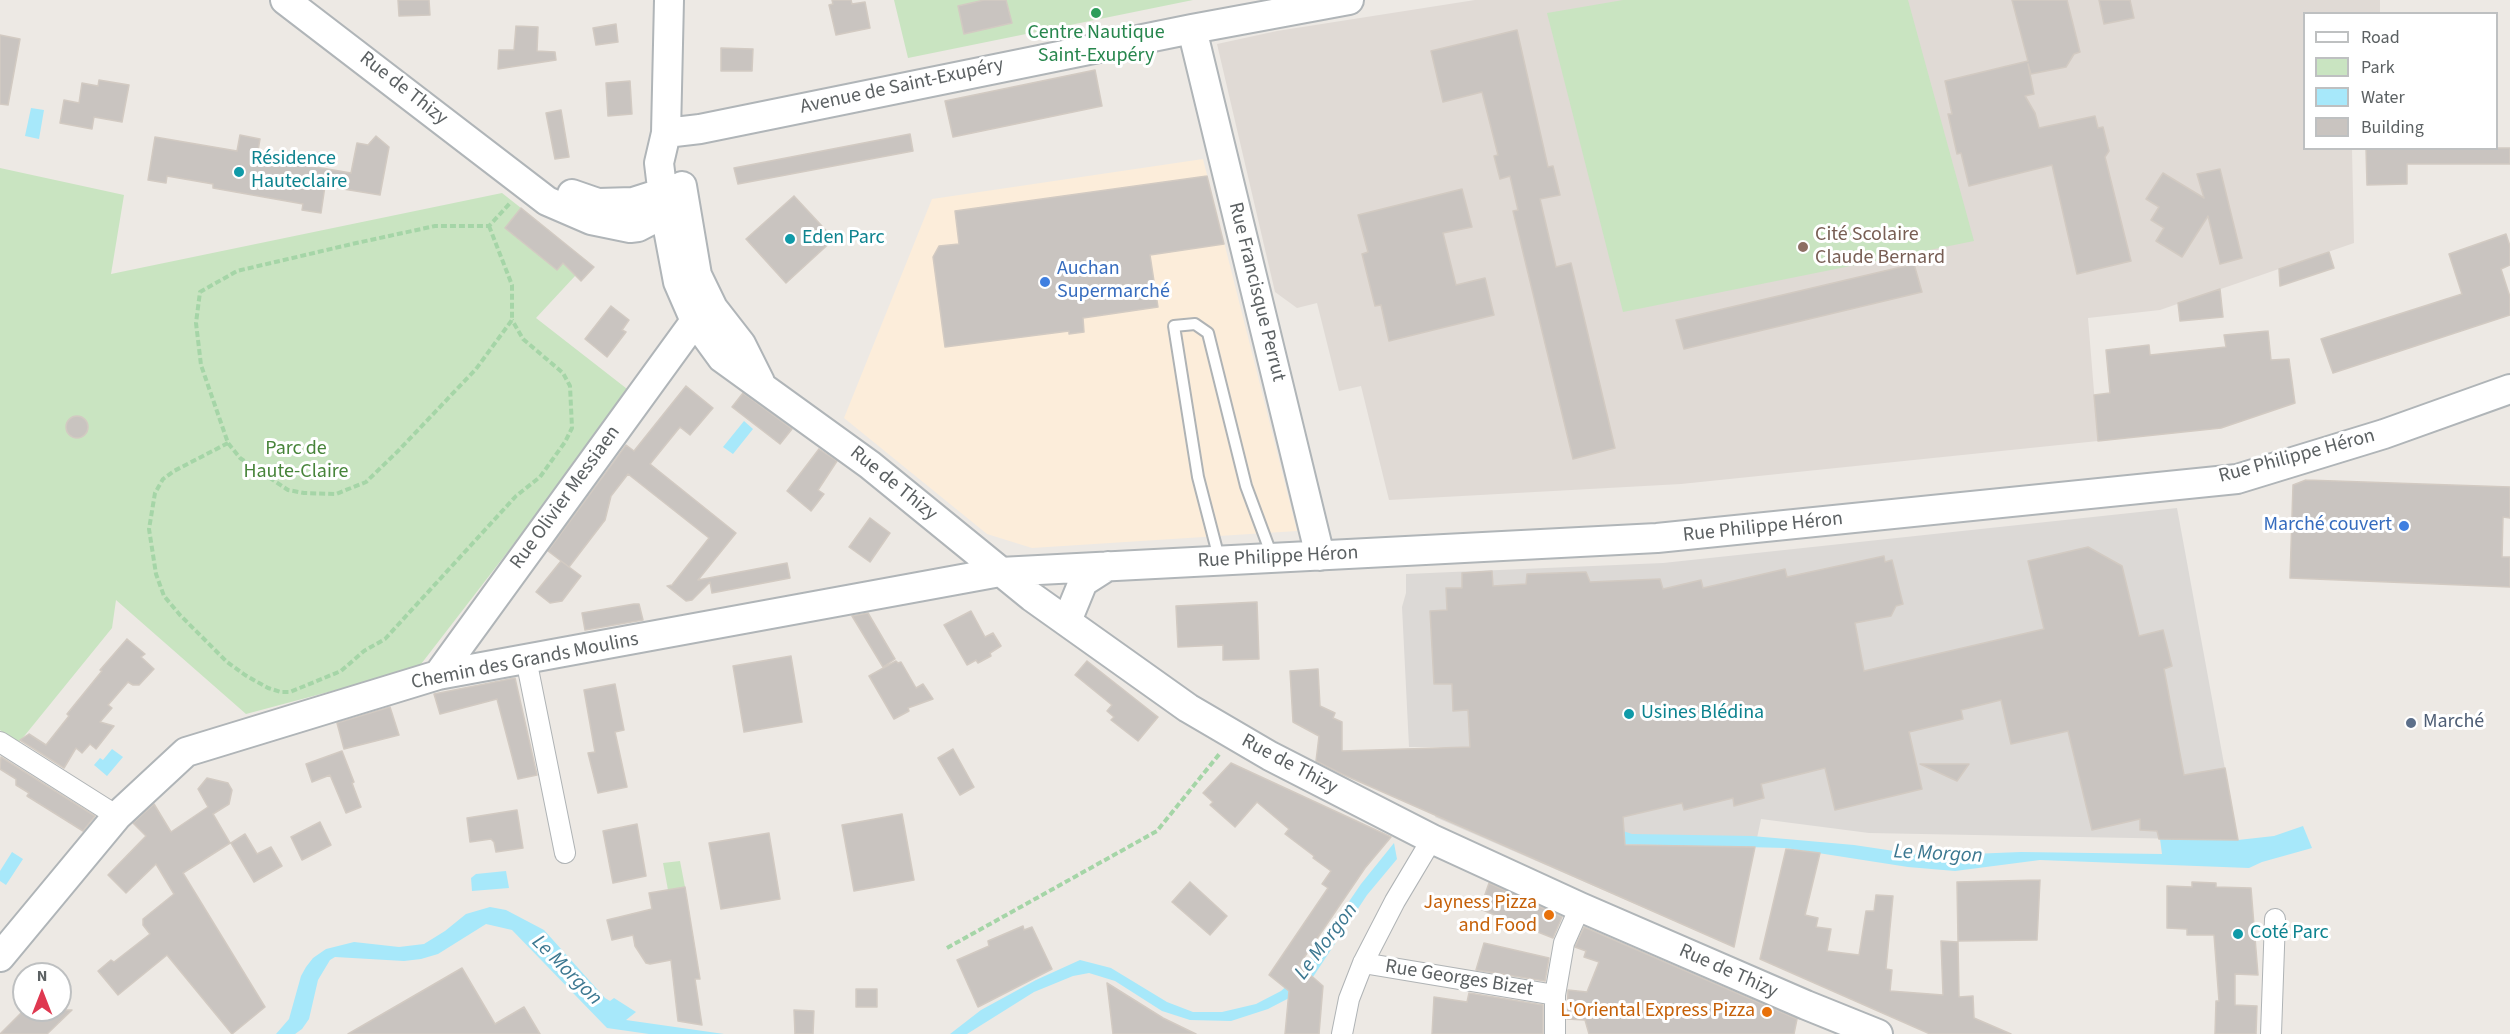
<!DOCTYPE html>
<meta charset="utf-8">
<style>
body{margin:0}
#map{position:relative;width:2510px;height:1034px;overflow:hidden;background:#ede9e4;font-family:"Source Sans 3",sans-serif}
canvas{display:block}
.legend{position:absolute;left:2303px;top:12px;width:195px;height:138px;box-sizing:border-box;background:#fff;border:2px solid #bec0c1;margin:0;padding:8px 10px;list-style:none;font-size:18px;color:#5c6163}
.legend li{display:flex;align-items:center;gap:12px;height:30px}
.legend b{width:30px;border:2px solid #bec0c1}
.north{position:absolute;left:12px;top:962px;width:60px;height:60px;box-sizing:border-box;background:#fff;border:2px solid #bec0c1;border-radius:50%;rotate:0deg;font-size:16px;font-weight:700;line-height:24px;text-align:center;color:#5c6163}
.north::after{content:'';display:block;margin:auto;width:21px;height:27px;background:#df3850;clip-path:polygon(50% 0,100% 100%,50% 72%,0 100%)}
</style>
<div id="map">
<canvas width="2510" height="1034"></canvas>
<ul class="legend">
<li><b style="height:8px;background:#fff"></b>Road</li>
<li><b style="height:16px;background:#c9e4c1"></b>Park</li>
<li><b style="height:16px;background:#a7e8fa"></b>Water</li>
<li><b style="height:16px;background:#c9c4c0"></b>Building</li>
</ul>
<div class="north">N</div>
</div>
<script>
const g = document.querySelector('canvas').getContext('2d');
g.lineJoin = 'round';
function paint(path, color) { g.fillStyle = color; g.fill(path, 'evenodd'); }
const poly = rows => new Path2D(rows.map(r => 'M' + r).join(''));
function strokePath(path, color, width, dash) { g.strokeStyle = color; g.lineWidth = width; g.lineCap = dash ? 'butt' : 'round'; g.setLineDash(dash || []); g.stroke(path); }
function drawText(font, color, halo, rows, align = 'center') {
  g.font = font + ' "Source Sans 3",sans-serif'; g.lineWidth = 6; g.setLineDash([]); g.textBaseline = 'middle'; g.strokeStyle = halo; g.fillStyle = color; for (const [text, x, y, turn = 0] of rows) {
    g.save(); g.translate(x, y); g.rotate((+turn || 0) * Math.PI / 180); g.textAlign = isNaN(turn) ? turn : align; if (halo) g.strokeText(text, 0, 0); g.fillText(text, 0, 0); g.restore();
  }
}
paint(poly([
 [1203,159,1297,531,1032,548,987,534,844,418,932,199]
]), '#fcedda');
paint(poly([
 [2177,508,2238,840,1869,833,1761,819,1734,947,1435,817,1464,747,1409,747,1402,607,1406,593,1406,574,1663,563]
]), '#dcd9d6');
paint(poly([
 [1475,0,2380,0,2380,13,2304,14,2304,148,2352,149,2354,243,2160,310,2088,318,2098,441,1681,484,1389,500,1361,386,1339,391,1317,303,1297,308,1275,292,1217,44,1277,31]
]), '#e0dad5');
paint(poly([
 [894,0,1193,0,908,58],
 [1623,0,1908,0,1974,241,1623,312,1547,13],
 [0,168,124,195,111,274,502,193,521,208,505,228,557,269,573,250,588,262,536,318,631,392,418,668,246,714,116,600,112,628,17,745,0,730],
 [680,861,685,887,668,890,663,863]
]), '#c9e4c1');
paint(poly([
 [31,108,44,110,39,139,25,136],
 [744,421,753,429,733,454,723,447],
 [112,749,123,757,107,776,94,765,100,758,103,760],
 [2303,826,2312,848,2262,862,2249,868,2040,860,1955,871,1908,867,1786,848,1624,844,1611,827,1632,834,1752,836,1854,845,1921,855,1946,855,2021,852,2162,854,2160,839,2238,840,2274,836],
 [1394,843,1397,859,1367,895,1313,977,1291,997,1268,1009,1231,1021,1190,1020,1162,1011,1115,981,1089,973,1073,976,1034,992,967,1034,950,1034,981,1010,1036,980,1080,960,1111,968,1167,1002,1193,1012,1222,1012,1256,1004,1281,991,1299,975,1361,884],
 [12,852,23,859,6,885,0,881,0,871],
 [506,871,509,888,472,891,471,878,476,874],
 [490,907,506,910,544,930,605,998,610,1001,614,998,636,1012,626,1020,724,1034,649,1034,607,1028,512,930,486,924,438,954,421,959,404,961,335,957,330,960,318,980,309,1019,302,1029,295,1034,276,1034,289,1019,301,976,306,967,313,958,326,949,354,942,399,947,424,944,445,931,466,914]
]), '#a7e8fa');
const building = poly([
 [398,0,429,0,430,15,399,16,398,0],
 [832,0,851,0,852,4,865,2,870,28,836,35,829,5,833,4,832,0],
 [984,0,1006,0,1012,23,964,34,958,6,984,0],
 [2012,0,2067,0,2080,52,2074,54,2066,67,2031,74,2028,64,2034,94,2025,96,2035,113,2039,128,2095,116,2098,128,2103,127,2109,151,2105,157,2131,261,2077,274,2052,165,1969,186,1961,153,1957,154,1948,114,1952,114,1945,81,2028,61,2012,0],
 [2099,0,2130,0,2134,18,2104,24,2099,0],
 [616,24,618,42,596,45,593,28,616,24],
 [516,26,538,27,537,51,555,52,556,60,498,69,499,50,514,50,516,26],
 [1517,30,1548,167,1553,166,1560,195,1540,199,1556,267,1571,263,1615,448,1573,459,1513,211,1518,210,1510,176,1500,179,1494,156,1498,155,1482,92,1443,102,1431,51,1517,30],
 [0,35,20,39,8,105,0,104,0,35],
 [721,48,753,49,752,71,721,71,721,48],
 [1095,70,1102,106,953,137,945,101,1095,70],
 [99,80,129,85,122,122,94,117,92,129,60,123,64,100,79,103,82,83,98,86,99,80],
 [630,81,632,114,608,116,606,83,630,81],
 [561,110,569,157,555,159,546,113,561,110],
 [910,134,913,151,738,184,734,168,910,134],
 [240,135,260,139,257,157,351,173,357,143,368,145,376,136,389,147,380,195,325,186,321,213,302,210,303,204,213,188,213,184,167,176,166,183,148,180,155,137,237,151,240,135],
 [2366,148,2510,148,2510,164,2407,164,2407,184,2367,185,2366,148],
 [2220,169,2242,258,2220,264,2208,216,2182,257,2156,241,2164,228,2151,220,2159,207,2146,199,2163,173,2204,198,2197,174,2220,169],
 [1207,176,1224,244,1150,255,1158,307,1083,318,1084,332,1069,334,1069,331,945,347,933,257,939,246,959,244,955,211,1207,176],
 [1462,189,1472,227,1443,233,1456,285,1485,278,1494,315,1389,341,1381,305,1375,306,1362,254,1368,252,1358,215,1462,189],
 [794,196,834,239,786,283,746,239,794,196],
 [521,208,594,267,581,281,563,263,557,270,505,228,521,208],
 [2506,234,2510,246,2510,265,2501,269,2510,297,2510,315,2333,373,2321,339,2462,294,2449,254,2506,234],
 [2329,252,2334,268,2280,286,2279,269,2329,252],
 [1914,264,1922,292,1684,349,1676,320,1914,264],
 [2220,289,2223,317,2180,321,2178,303,2220,289],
 [611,306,629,320,622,330,626,332,607,357,585,339,611,306],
 [2268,331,2271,360,2289,359,2295,403,2221,428,2098,441,2094,395,2110,393,2106,350,2149,345,2150,355,2226,347,2224,335,2268,331],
 [686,386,713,408,690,435,680,427,650,464,736,533,698,580,787,563,790,578,712,593,710,582,692,600,686,601,667,586,672,585,709,538,628,474,611,496,605,520,569,567,548,551,626,445,634,451,686,386],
 [743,393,792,429,780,444,732,407,743,393],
 '66 427a11 11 0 1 1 22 0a11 11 0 1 1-22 0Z',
 [819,449,837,461,818,490,824,494,811,511,787,491,819,449],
 [2306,480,2510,487,2510,518,2503,517,2502,557,2510,557,2510,587,2290,578,2293,485,2306,480],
 [870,518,890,533,870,562,849,547,870,518],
 [2088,547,2122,566,2139,636,2163,630,2172,666,2164,669,2184,775,2225,768,2238,840,2159,839,2157,831,2140,830,2140,819,2092,830,2068,731,2011,744,2001,700,1961,710,1963,719,1909,732,1922,789,1835,810,1825,768,1761,784,1764,798,1734,806,1733,798,1684,810,1682,803,1623,817,1625,845,1755,847,1734,947,1342,774,1316,761,1319,736,1293,722,1290,671,1318,669,1320,706,1335,713,1333,718,1342,722,1342,751,1470,747,1468,710,1453,711,1452,684,1434,684,1430,611,1447,610,1446,588,1462,588,1462,573,1492,571,1493,586,1526,584,1527,574,1586,572,1590,582,1660,579,1663,589,1701,580,1703,588,1785,569,1787,577,1884,556,1885,562,1892,560,1903,604,1896,606,1891,616,1855,623,1864,671,2044,629,2028,561,2088,547],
 [561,561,581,576,562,601,550,603,536,592,561,561],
 [1257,602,1259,659,1223,660,1223,645,1178,647,1176,606,1257,602],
 [634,604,639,604,643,620,585,630,582,613,634,604],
 [971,611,985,637,993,633,1001,646,990,653,991,656,978,663,976,660,967,665,944,625,971,611],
 [868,613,895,659,883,667,852,616,868,613],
 [127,639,145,654,141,657,154,669,139,685,133,685,128,682,108,705,112,708,100,722,114,726,96,749,90,744,82,753,76,748,64,768,20,740,29,734,46,745,69,716,67,714,102,671,100,670,127,639],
 [791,656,802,722,744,732,733,666,791,656],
 [896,661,898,663,901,662,916,688,923,684,933,699,908,708,909,711,894,719,869,676,896,661],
 [1087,661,1158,717,1138,741,1111,720,1114,717,1107,711,1112,705,1075,675,1087,661],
 [515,678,537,775,518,779,497,699,440,714,434,694,515,678],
 [615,684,624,730,615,732,627,787,598,793,588,753,595,752,584,690,615,684],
 [390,707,399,735,344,749,337,723,390,707],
 [953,749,974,787,960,795,938,758,953,749],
 [342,751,354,782,352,783,361,807,346,813,330,775,312,782,306,764,342,751],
 [1,757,95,816,83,831,27,796,29,793,16,785,16,779,0,769,1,757],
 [1231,763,1391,837,1365,868,1299,965,1323,986,1319,1034,1285,1034,1289,991,1269,975,1328,888,1322,884,1331,871,1313,858,1314,856,1285,834,1289,829,1257,802,1235,827,1210,805,1213,802,1203,793,1231,763],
 [1920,764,1969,764,1957,781,1920,764],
 [207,778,228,783,232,790,229,804,213,814,230,843,183,873,265,1007,232,1034,167,955,118,995,98,971,111,960,114,962,150,934,143,925,143,919,174,894,156,864,126,893,108,875,146,836,133,823,154,804,171,832,208,807,198,789,207,778],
 [517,810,523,848,496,852,494,842,491,839,470,842,467,818,517,810],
 [902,814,914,880,854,891,842,825,902,814],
 [320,822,331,845,302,860,291,837,320,822],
 [637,824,646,876,613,883,603,831,637,824],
 [769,833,780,899,721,909,709,843,769,833],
 [245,834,257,854,271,847,282,866,254,882,231,843,245,834],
 [1786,849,1820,853,1805,915,1818,918,1816,927,1831,929,1827,951,1859,955,1866,911,1874,911,1876,895,1893,896,1886,969,1892,970,1890,991,1943,995,1941,941,1958,942,1959,997,1973,996,1974,1018,2011,1034,1930,1034,1760,959,1786,849],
 [2040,880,2037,940,1958,941,1957,882,2040,880],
 [1190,882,1227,916,1210,935,1172,902,1190,882],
 [2192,882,2216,883,2216,887,2251,888,2258,975,2235,974,2235,1005,2257,1006,2256,1034,2215,1034,2216,1001,2219,1001,2214,935,2187,935,2187,929,2167,928,2167,886,2192,887,2192,882],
 [1489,883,1562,917,1553,938,1480,909,1489,883],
 [685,887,700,979,695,979,702,1025,678,1021,671,960,650,964,646,963,635,946,633,935,612,940,607,920,652,909,649,893,685,887],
 [1023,926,1024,930,1032,927,1052,969,978,1007,957,960,989,946,988,941,1023,926],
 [1584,927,1797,1019,1794,1034,1589,1034,1585,1020,1567,1019,1568,990,1587,992,1599,962,1584,957,1586,951,1575,947,1584,927],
 [1484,943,1549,958,1545,981,1476,970,1484,943],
 [462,968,495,1024,524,1007,540,1034,348,1034,462,968],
 [1107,983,1163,1018,1196,1034,1113,1034,1107,983],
 [856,989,877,989,877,1007,856,1007,856,989],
 [1469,993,1543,1005,1543,1034,1432,1034,1434,997,1467,1002,1469,993],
 [24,1010,72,1010,47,1034,0,1034,24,1010],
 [794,1010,814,1011,813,1034,795,1034,794,1010]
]);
paint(building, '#c9c4c0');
strokePath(building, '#d2cac2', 1.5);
const lane = poly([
 [1219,558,1198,477,1174,326,1195,324,1208,333,1246,486,1272,556]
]);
const street = poly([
 [526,659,565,853],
 [0,742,117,816],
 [1363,963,1555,995],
 [1342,1034,1349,999,1363,963,1395,901,1432,839],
 [1555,1034,1555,995,1564,943,1580,907],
 [2271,1034,2275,919]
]);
const secondary = poly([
 [285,0,547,201,591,220,630,228,638,227,684,203],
 [669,0,666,133,659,163,665,213,678,282,695,321,722,358,870,465,1032,597,1188,708,1270,756,1432,839,1580,907,1806,1005,1878,1034],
 [1192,29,1320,556],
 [666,133,700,129,1192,29,1349,0],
 [682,186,697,275,713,308,741,344,760,382],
 [572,194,598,203,633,202,680,187],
 [1067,621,1083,582,1108,566],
 [438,675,695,321],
 [0,957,117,816,186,752,438,675,1000,572,1657,538,2237,479,2384,434,2510,389]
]);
strokePath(lane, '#afb3b5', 14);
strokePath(street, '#afb3b5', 22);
strokePath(secondary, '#b0b5b8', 32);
strokePath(poly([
 [489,226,512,285,512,320,476,369,398,451,366,482,336,494,304,493,288,490,240,458,228,443,201,365,196,323,200,292,237,271,352,244,435,226,489,226,511,202],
 [228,443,174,471,163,479,155,493,149,529,156,574,164,596,180,615,227,662,245,675,268,688,281,692,290,692,341,671,364,651,385,639,516,496,540,477,565,442,572,428,570,386,563,373,523,339,512,320],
 [947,948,1157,831,1221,752]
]), '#a5d5a7', 4, [6, 3]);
strokePath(lane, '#fff', 10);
strokePath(street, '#fff', 20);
strokePath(secondary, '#fff', 28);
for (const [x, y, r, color] of [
 [1096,13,6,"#2e9e5b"],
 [239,172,6,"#0f9aa8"],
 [790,239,6,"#0f9aa8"],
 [1803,247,6,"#8d6e63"],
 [1045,282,6,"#3f7fe0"],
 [2404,526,6,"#3f7fe0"],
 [1629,714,6,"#0f9aa8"],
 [2411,723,6,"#5c6f8a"],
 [1549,915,6,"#e8710a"],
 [2238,934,6,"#0f9aa8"],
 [1767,1012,6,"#e8710a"]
]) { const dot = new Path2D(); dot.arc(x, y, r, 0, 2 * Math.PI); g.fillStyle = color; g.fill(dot); strokePath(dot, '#fff', 2); }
drawText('20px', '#27864d', '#fff', [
 ["Centre Nautique",1096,34],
 ["Saint-Exupéry",1096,57]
]);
drawText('20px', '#5c6163', '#fff', [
 ["Avenue de Saint-Exupéry",902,87,-12],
 ["Rue de Thizy",403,89,38],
 ["Rue Francisque Perrut",1256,292,76],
 ["Rue Philippe Héron",2297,457,-15],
 ["Rue de Thizy",893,484,39],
 ["Rue Olivier Messiaen",566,498,-54],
 ["Rue Philippe Héron",1763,528,-6],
 ["Rue Philippe Héron",1278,558,-3],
 ["Chemin des Grands Moulins",525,662,-11],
 ["Rue de Thizy",1289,765,28],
 ["Rue de Thizy",1728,972,24],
 ["Rue Georges Bizet",1459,979,9]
]);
drawText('20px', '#0d838f', '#fff', [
 ["Résidence",251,160],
 ["Hauteclaire",251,183],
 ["Eden Parc",802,239],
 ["Usines Blédina",1641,714],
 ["Coté Parc",2250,934]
], 'left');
drawText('20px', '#785e54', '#fff', [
 ["Cité Scolaire",1815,236],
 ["Claude Bernard",1815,259]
], 'left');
drawText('20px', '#366cbe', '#fff', [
 ["Auchan",1057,270],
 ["Supermarché",1057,293],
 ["Marché couvert",2392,526,"right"]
], 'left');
drawText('20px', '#47843a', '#fff', [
 ["Parc de",296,450],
 ["Haute-Claire",296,473]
]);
drawText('20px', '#4e5e75', '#fff', [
 ["Marché",2423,723]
], 'left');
drawText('20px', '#c56008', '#fff', [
 ["Jayness Pizza",1537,904],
 ["and Food",1537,927],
 ["L'Oriental Express Pizza",1755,1012]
], 'right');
drawText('italic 21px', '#3c7891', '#fff', [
 ["Le Morgon",1938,855,3],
 ["Le Morgon",1327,942,-53],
 ["Le Morgon",566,971,45]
]);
</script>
